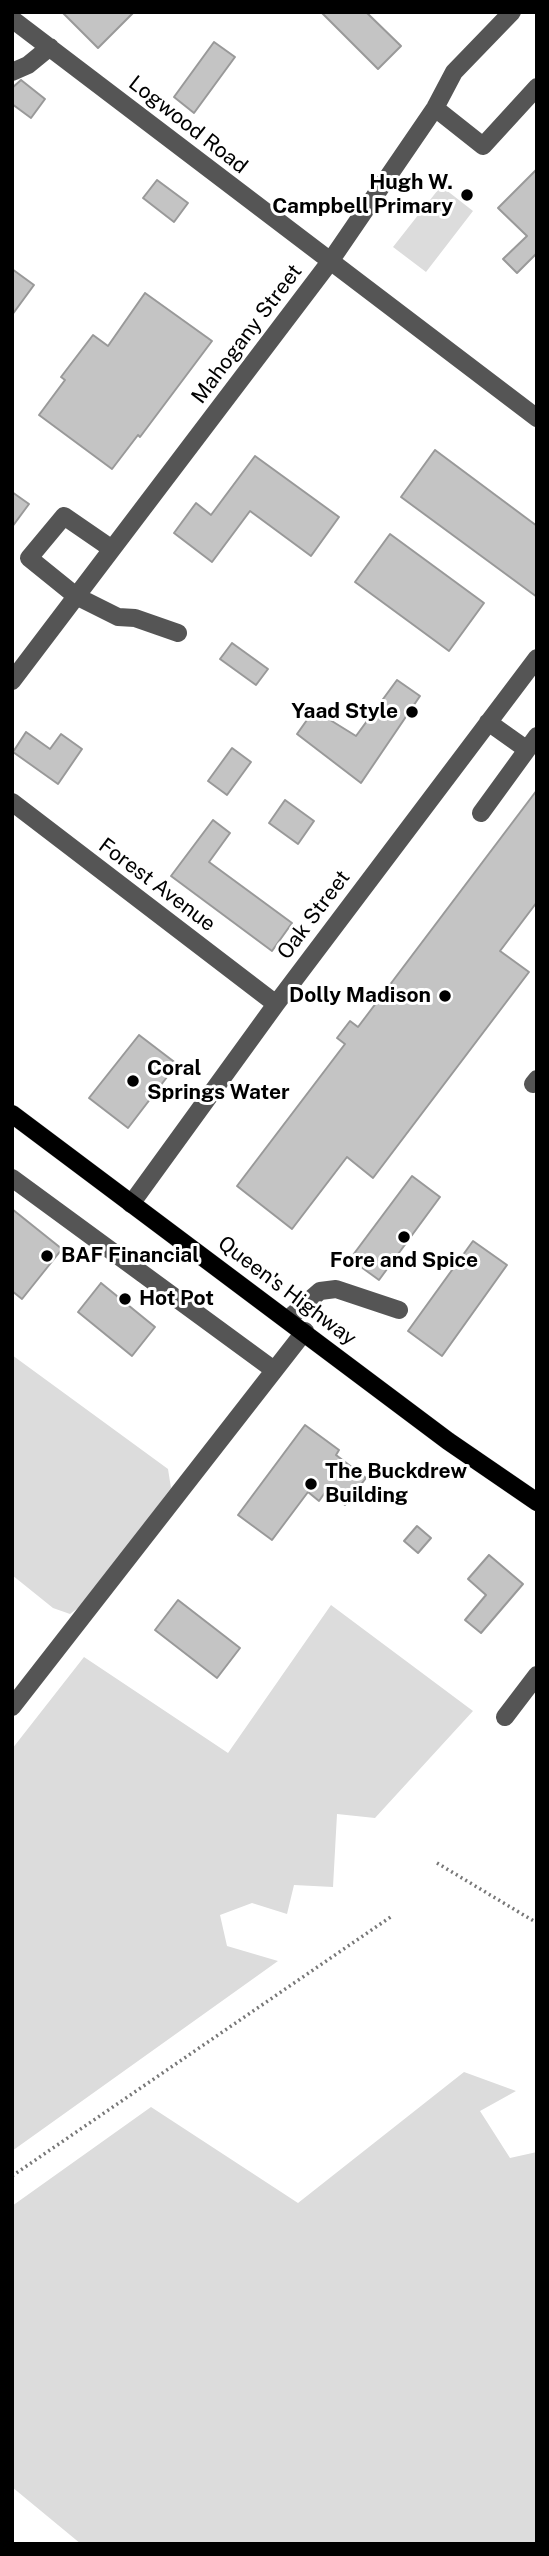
<!DOCTYPE html>
<style>
body{margin:0}
#map{position:relative;width:549px;height:2556px;overflow:hidden;background:#fff;font-family:"Public Sans",sans-serif}
canvas{display:block}
.frame{position:absolute;inset:0;border:14px solid #000;pointer-events:none}
</style>
<div id="map">
<canvas width="549" height="2556"></canvas>
<div class="frame"></div>
</div>
<script>
const g = document.querySelector('canvas').getContext('2d');
g.lineJoin = 'round';
function paint(path, color) { g.fillStyle = color; g.fill(path, 'evenodd'); }
const poly = rows => new Path2D(rows.map(r => 'M' + r).join(''));
function strokePath(path, color, width, dash) { g.strokeStyle = color; g.lineWidth = width; g.lineCap = dash ? 'butt' : 'round'; g.setLineDash(dash || []); g.stroke(path); }
function drawText(font, color, halo, rows, align = 'center') {
  g.font = font + ' "Public Sans",sans-serif'; g.lineWidth = 6; g.setLineDash([]); g.textBaseline = 'middle'; g.strokeStyle = halo; g.fillStyle = color; for (const [text, x, y, turn = 0] of rows) {
    g.save(); g.translate(x, y); g.rotate((+turn || 0) * Math.PI / 180); g.textAlign = isNaN(turn) ? turn : align; if (halo) g.strokeText(text, 0, 0); g.fillText(text, 0, 0); g.restore();
  }
}
paint(poly([
 [441,186,473,211,426,272,393,247],
 [12,1355,168,1469,171,1488,86,1602,70,1614,53,1608,12,1575],
 [331,1605,473,1711,375,1818,337,1814,333,1887,294,1885,287,1914,252,1903,220,1915,227,1946,278,1961,12,2151,12,1749,84,1657,228,1753],
 [464,2072,516,2091,480,2111,510,2158,537,2152,537,2544,81,2544,12,2487,12,2206,151,2107,298,2203]
]), '#dcdcdc');
const building = poly([
 [62,12,134,12,98,48,62,12],
 [321,12,366,12,401,46,378,69,321,12],
 [214,42,235,57,194,113,174,97,214,42],
 [21,80,45,99,31,118,12,104,12,88,21,80],
 [537,169,537,253,517,273,503,259,527,236,498,208,537,169],
 [157,180,188,203,174,222,143,198,157,180],
 [12,269,34,285,12,315,12,269],
 [145,293,212,341,140,437,138,435,112,469,39,415,65,380,61,377,93,335,108,346,145,293],
 [435,450,537,526,537,597,401,497,435,450],
 [255,456,339,517,311,556,250,511,212,562,174,533,196,503,211,515,255,456],
 [12,492,29,504,12,527,12,492],
 [390,534,484,603,449,651,355,582,390,534],
 [232,643,268,669,256,685,220,659,232,643],
 [397,680,420,696,361,783,297,734,314,710,356,736,397,680],
 [26,732,50,749,61,734,82,749,58,784,13,752,26,732],
 [232,748,251,762,227,795,208,781,232,748],
 [537,790,537,902,500,951,529,972,373,1178,347,1157,292,1229,237,1186,345,1044,337,1038,350,1021,358,1027,537,790],
 [285,800,314,821,298,844,269,823,285,800],
 [213,820,230,833,209,862,292,923,272,951,171,876,213,820],
 [139,1035,177,1064,128,1128,89,1098,139,1035],
 [412,1176,440,1197,379,1280,350,1259,412,1176],
 [12,1209,62,1249,22,1299,12,1291,12,1209],
 [473,1241,507,1265,442,1356,408,1331,473,1241],
 [101,1283,155,1327,132,1356,78,1312,101,1283],
 [305,1425,339,1450,336,1455,366,1478,345,1505,326,1491,319,1501,308,1492,272,1540,238,1515,305,1425],
 [417,1526,431,1538,418,1553,404,1541,417,1526],
 [489,1555,523,1584,481,1633,465,1620,486,1595,468,1579,489,1555],
 [178,1600,240,1648,217,1678,155,1630,178,1600]
]);
paint(building, '#c4c4c4');
strokePath(building, '#999', 2);
const major = poly([
 [12,1114,448,1441,537,1502]
]);
strokePath(major, '#dbdbdb', 19);
strokePath(poly([
 [437,1863,537,1923],
 [12,2176,392,1916]
]), '#777', 3.5, [2, 3.5]);
strokePath(poly([
 [12,19,537,418],
 [12,72,28,65,50,47],
 [435,108,483,146,537,87],
 [112,549,64,516,29,558,76,596,118,617,135,618,178,633],
 [12,681,329,263,435,108,454,72,512,12],
 [488,722,526,749],
 [12,802,276,1004],
 [481,813,537,736],
 [533,1084,537,1079],
 [12,1178,274,1370],
 [131,1204,276,1004,537,658],
 [288,1319,320,1291,336,1289,399,1310],
 [12,1707,305,1331],
 [505,1717,537,1675]
]), '#555', 18);
strokePath(major, '#000', 18);
for (const [x, y, r, color] of [
 [467,195,7,"#000"],
 [412,712,7,"#000"],
 [445,996,7,"#000"],
 [133,1081,7,"#000"],
 [404,1237,7,"#000"],
 [47,1256,7,"#000"],
 [125,1299,7,"#000"],
 [311,1484,7,"#000"]
]) { const dot = new Path2D(); dot.arc(x, y, r, 0, 2 * Math.PI); g.fillStyle = color; g.fill(dot); strokePath(dot, '#fff', 2.5); }
drawText('21px', '#000', '#fff', [
 ["Logwood Road",188,125,38],
 ["Mahogany Street",247,334,-53],
 ["Forest Avenue",157,885,37],
 ["Oak Street",314,915,-53],
 ["Queen's Highway",287,1291,37]
]);
drawText('bold 21px', '#000', '#fff', [
 ["Hugh W.",453,183,"right"],
 ["Campbell Primary",453,207,"right"],
 ["Yaad Style",398,712,"right"],
 ["Dolly Madison",431,996,"right"],
 ["Coral",147,1069],
 ["Springs Water",147,1093],
 ["BAF Financial",61,1256],
 ["Fore and Spice",404,1261,"center"],
 ["Hot Pot",139,1299],
 ["The Buckdrew",325,1472],
 ["Building",325,1496]
], 'left');
</script>
